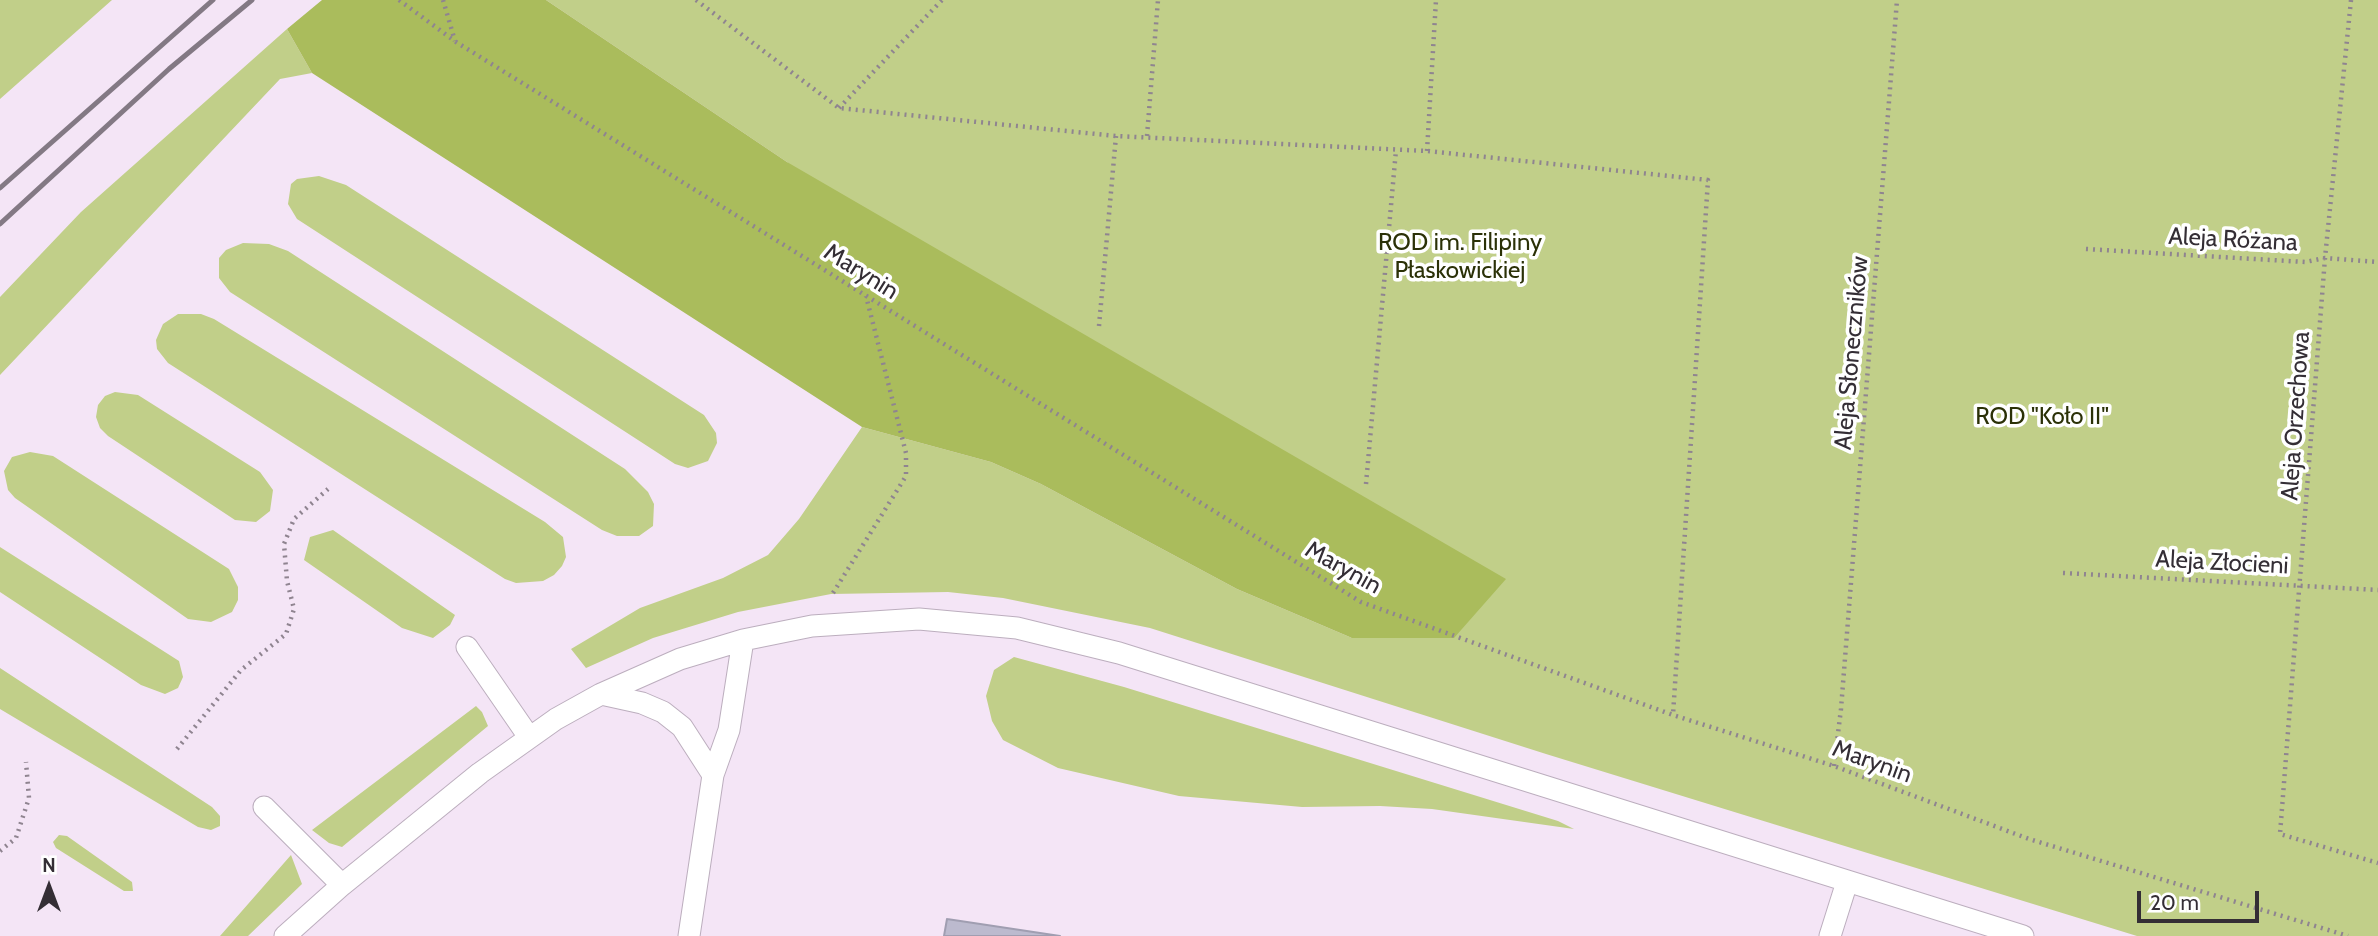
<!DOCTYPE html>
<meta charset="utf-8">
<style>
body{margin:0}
#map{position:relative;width:2378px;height:936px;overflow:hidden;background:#f4e5f6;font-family:Cabin,sans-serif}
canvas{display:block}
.north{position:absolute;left:14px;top:852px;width:70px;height:70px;-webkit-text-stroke:5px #fff;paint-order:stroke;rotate:0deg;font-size:19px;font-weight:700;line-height:28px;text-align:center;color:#342e35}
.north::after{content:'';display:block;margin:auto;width:24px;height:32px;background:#342e35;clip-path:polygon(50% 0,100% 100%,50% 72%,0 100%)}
.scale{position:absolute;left:2137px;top:891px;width:122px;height:32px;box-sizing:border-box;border:4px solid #342e35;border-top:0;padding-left:9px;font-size:21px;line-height:24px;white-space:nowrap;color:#342e35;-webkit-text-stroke:5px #fff;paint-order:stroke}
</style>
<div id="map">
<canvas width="2378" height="936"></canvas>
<div class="north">N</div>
<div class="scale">20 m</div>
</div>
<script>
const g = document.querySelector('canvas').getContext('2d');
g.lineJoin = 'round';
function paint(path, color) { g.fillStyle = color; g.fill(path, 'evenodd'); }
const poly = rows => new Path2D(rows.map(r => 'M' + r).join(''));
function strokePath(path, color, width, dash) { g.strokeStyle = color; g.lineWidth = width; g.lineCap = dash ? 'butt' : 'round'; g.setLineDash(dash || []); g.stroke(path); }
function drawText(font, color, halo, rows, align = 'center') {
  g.font = font + ' Cabin,sans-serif'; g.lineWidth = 7; g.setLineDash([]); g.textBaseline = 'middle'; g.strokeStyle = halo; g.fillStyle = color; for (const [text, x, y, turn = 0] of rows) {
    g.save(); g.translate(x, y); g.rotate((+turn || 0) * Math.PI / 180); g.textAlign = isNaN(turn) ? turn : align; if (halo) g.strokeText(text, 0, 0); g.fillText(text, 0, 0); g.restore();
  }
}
paint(poly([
 [0,0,112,0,0,99],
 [546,0,2378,0,2378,936,2137,936,1546,754,1150,628,1003,598,948,592,831,594,738,612,653,638,586,668,571,649,640,608,723,578,768,555,799,519,862,427,991,462,1041,484,1237,589,1352,638,787,162],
 [287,29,312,73,280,79,0,375,0,297,81,212],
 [319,176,346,185,704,415,716,433,717,443,708,461,688,468,675,464,297,219,288,204,291,184,297,179],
 [243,243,269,244,288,251,625,469,648,492,654,504,653,526,639,536,617,536,602,530,230,292,219,278,219,258,226,250],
 [178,314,201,314,214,319,545,522,563,537,566,557,562,566,554,575,543,581,516,583,505,579,168,363,157,349,156,340,163,324],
 [115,392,138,395,260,472,273,490,270,511,256,522,235,520,108,436,100,428,96,417,98,405,105,396],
 [30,452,53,456,229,569,238,587,238,600,232,612,211,622,188,619,15,498,8,490,4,471,12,457],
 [333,530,455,615,450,625,433,638,402,628,304,560,310,537],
 [0,547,179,661,183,677,178,688,165,694,141,685,0,592],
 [1014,657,1124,687,1558,821,1574,829,1432,809,1380,806,1302,807,1179,796,1058,768,1003,740,992,721,986,696,994,670],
 [0,668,212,807,220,816,220,826,211,830,198,827,0,709],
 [476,706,482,712,488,726,342,847,329,843,312,830],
 [59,835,67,836,132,882,133,891,124,891,56,848,53,842],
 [291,855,302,884,248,936,220,936]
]), '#c1cf89');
paint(poly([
 [322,0,546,0,787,162,1506,579,1454,638,1352,638,1237,589,1041,484,991,462,862,427,312,73,287,29]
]), '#aabc5c');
const building = poly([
 [947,919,1060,936,944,936,947,919]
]);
paint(building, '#bcbace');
strokePath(building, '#a09eb1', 2);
const lane = poly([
 [467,647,529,737],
 [601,694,642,703,663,712,682,727,713,775],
 [264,807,342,885],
 [285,936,342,885,480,773,556,719,601,694,680,659,743,640,812,626,919,619,1017,628,1119,653,2023,936],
 [689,936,713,775,729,730,743,640],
 [1830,936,1847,882]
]);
strokePath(lane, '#bcaebe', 23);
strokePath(poly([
 [399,0,456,42,1361,602,1673,715,1834,766,2029,839,2348,936],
 [443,0,455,41],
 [696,0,839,108,1116,136,1427,151,1708,180,1673,715],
 [2351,0,2325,258,2280,834,2378,863],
 [839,108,942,0],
 [1147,136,1158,0],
 [1427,151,1436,0],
 [2086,249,2305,262,2325,258,2378,262],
 [1099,326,1116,136],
 [1366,484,1396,150],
 [2063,573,2378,590],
 [833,593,906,476,906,453,866,296],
 [177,749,241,670,286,634,294,609,287,581,284,544,294,519,328,489],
 [1834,766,1841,709,1897,0],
 [0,851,16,838,29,798,26,762]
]), '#8f8490', 4.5, [2, 5]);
strokePath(lane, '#fff', 21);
strokePath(poly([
 [0,188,213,0],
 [0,224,169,69,252,0]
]), '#837984', 5);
drawText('24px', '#342e35', '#fff', [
 ["Aleja Różana",2233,240,3],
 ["Marynin",861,272,32],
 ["Aleja Słoneczników",1852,353,-85],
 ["Aleja Orzechowa",2296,416,-86],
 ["Aleja Złocieni",2222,563,3],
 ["Marynin",1343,568,29],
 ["Marynin",1872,762,20]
]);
drawText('24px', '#2b3107', '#fff', [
 ["ROD im. Filipiny",1460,243],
 ["Płaskowickiej",1460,271],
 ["ROD \"Koło II\"",2042,417]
]);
</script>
